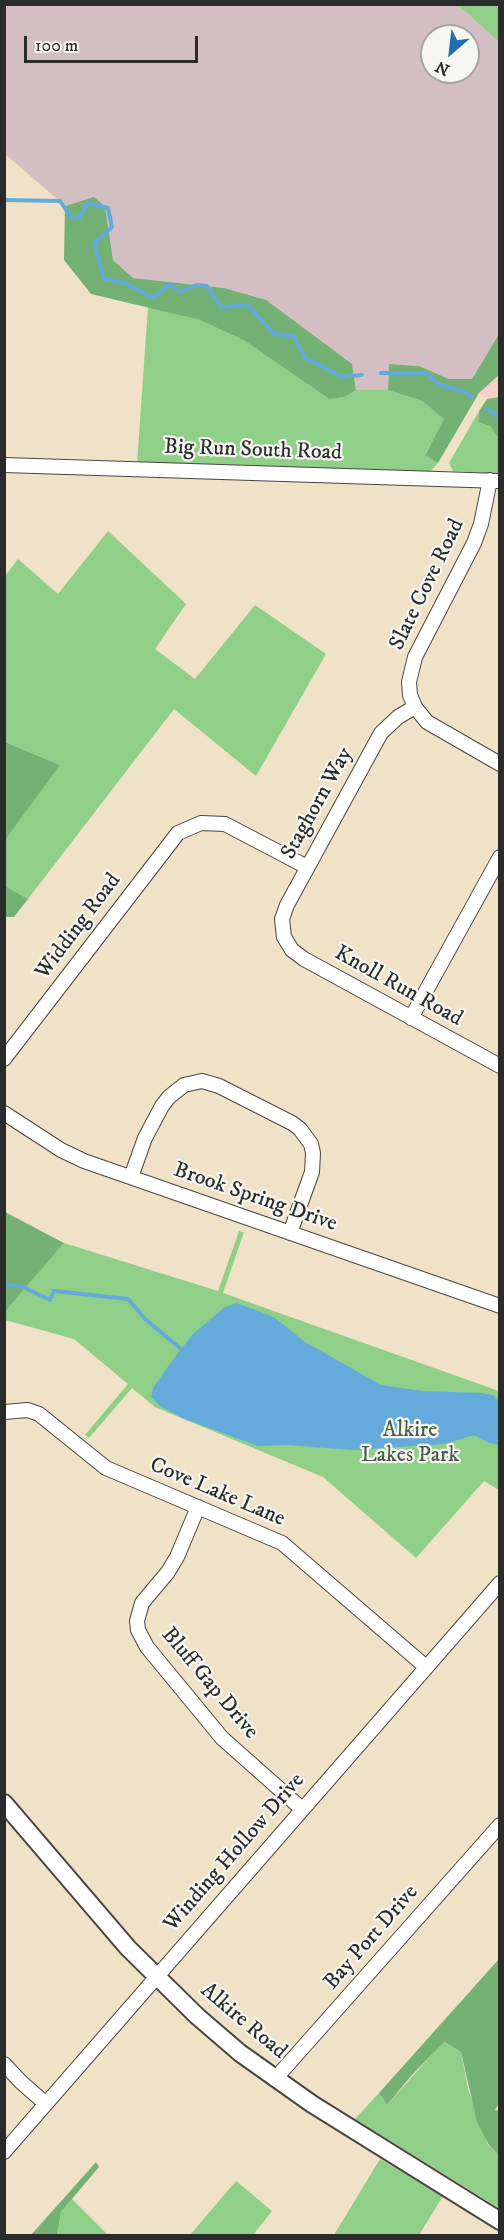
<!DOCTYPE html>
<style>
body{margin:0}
#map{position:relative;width:504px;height:2240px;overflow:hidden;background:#f0e2c6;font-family:"IM FELL DW Pica",serif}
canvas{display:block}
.frame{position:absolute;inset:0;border:6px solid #2b2b2b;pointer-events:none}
.north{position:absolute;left:420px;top:24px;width:60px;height:60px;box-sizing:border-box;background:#f6f6f2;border:2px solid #a5a5a2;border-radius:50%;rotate:208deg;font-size:16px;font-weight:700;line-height:24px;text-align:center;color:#2b2b2b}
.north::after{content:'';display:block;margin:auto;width:21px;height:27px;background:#1f6fb2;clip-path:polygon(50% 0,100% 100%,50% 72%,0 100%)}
.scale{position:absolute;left:24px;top:36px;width:174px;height:27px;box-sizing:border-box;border:3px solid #2b2b2b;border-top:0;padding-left:8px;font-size:18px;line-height:21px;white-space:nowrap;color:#2b2b2b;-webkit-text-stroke:4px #f6f6f2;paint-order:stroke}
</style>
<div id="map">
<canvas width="504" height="2240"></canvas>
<div class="frame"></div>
<div class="north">N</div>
<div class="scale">100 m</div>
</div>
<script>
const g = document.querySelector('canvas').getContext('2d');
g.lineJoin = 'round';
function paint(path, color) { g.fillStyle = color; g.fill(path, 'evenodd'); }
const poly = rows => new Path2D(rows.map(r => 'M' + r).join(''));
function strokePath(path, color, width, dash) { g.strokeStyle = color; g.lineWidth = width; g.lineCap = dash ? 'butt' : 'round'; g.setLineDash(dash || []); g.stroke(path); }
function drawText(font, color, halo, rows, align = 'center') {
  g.font = font + ' "IM FELL DW Pica",serif'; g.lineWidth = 4.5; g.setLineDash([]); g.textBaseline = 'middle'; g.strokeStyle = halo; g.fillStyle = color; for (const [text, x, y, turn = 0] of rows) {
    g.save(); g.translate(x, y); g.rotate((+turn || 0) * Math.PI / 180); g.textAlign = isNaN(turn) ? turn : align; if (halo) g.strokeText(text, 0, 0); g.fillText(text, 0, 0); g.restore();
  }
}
paint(poly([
 [499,375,499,397,487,399,479,393]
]), '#f7d0cc');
paint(poly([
 [5,5,458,5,499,42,499,334,472,379,449,379,419,366,389,364,388,390,356,390,352,364,224,288,133,278,113,260,105,206,94,197,65,206,5,154],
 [432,36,468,36,468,72,432,72]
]), '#d2bec3');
paint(poly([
 [458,5,499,5,499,42],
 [148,307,200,320,245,341,329,399,344,397,354,390,388,390,422,401,445,419,425,454,438,463,429,473,137,464],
 [479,411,478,422,490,426,499,439,499,474,453,471,449,463],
 [108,531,186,604,155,649,195,679,255,605,326,654,256,776,174,709,28,899,5,886,4,840,60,765,5,742,5,576,18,559,58,594],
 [239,1231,244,1232,223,1293,499,1391,499,1490,484,1481,416,1558,323,1477,155,1407,132,1388,89,1438,85,1435,128,1384,74,1339,5,1320,5,1312,64,1243,218,1291],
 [443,2042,461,2052,468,2089,488,2145,499,2155,499,2208,355,2119,379,2093,387,2105],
 [380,2159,443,2196,419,2235,334,2235],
 [236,2181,272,2211,253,2235,190,2235],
 [72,2199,108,2235,57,2236,61,2212]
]), '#8fcf87');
paint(poly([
 [94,197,105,206,113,260,133,278,224,288,266,300,352,364,356,390,344,397,329,399,245,341,200,320,91,294,64,260,65,206],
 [499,334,499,375,479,393,438,463,425,455,444,419,422,401,388,390,389,364,419,366,449,379,472,379],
 [499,397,500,397,499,439,490,426,478,422,479,411,487,399],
 [5,742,60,765,5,840],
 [5,886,28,899,14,917,5,917],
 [5,1212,64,1243,5,1312],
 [499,1959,500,2102,495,2110,499,2111,499,2155,489,2145,477,2122,461,2052,444,2042,411,2076,387,2105,379,2093],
 [96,2162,99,2167,61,2212,57,2235,31,2235]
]), '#73b274');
paint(poly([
 [237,1303,274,1317,305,1342,381,1385,423,1391,482,1393,493,1395,499,1402,499,1445,489,1443,474,1435,444,1444,353,1450,287,1445,258,1446,182,1418,160,1406,151,1397,153,1388,172,1361,193,1334,225,1307]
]), '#64abdb');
strokePath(poly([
 [4,200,60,201,70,216,80,218,87,203,108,208,112,227,94,243,104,279,125,283,153,298,169,284,180,292,197,285,207,286,221,307,248,305,274,334,293,336,305,357,341,377,362,375],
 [381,373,426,373,440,385,465,392,471,397],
 [487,409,500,418],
 [4,1284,23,1287,50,1300,54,1291,128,1299,145,1319,181,1349]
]), '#64abdb', 4);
const minor = poly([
 [4,465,500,481],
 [490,480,481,524,474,543,415,657,409,682,410,695,415,707,427,722,500,764],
 [415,707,398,717,381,733,287,905,282,919,284,937,292,950,304,959,500,1066],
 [411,1018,500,857],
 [4,1059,178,833,201,823,225,824,307,867],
 [4,1113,61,1150,84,1161,500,1306],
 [131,1177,145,1138,162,1106,169,1097,184,1085,202,1081,219,1086,292,1123,300,1129,311,1144,313,1153,312,1172,290,1233],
 [4,1412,28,1410,39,1414,106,1468,282,1543,426,1667],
 [198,1507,177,1557,168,1572,142,1603,137,1621,138,1630,147,1647,222,1738,302,1809],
 [4,2064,21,2082,46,2104],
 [275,2079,500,1825],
 [4,2152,500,1583]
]);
const major = poly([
 [4,1803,128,1948,197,2016,240,2053,312,2104,500,2221]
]);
strokePath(minor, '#494642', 16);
strokePath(major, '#494642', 20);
strokePath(minor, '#fff', 14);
strokePath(major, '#fff', 16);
drawText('22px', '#2b2b2b', '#f6f6f2', [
 ["Big Run South Road",253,451,2],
 ["Slate Cove Road",428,585,-64],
 ["Staghorn Way",318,804,-61],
 ["Widding Road",79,927,-53],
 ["Knoll Run Road",398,987,29],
 ["Brook Spring Drive",255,1198,19],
 ["Cove Lake Lane",217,1493,23],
 ["Bluff Gap Drive",209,1684,50],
 ["Winding Hollow Drive",235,1853,-49],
 ["Bay Port Drive",372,1938,-49],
 ["Alkire Road",243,2022,40]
]);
drawText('22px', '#495c47', '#f6f6f2', [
 ["Alkire",410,1431],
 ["Lakes Park",410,1456]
]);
</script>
